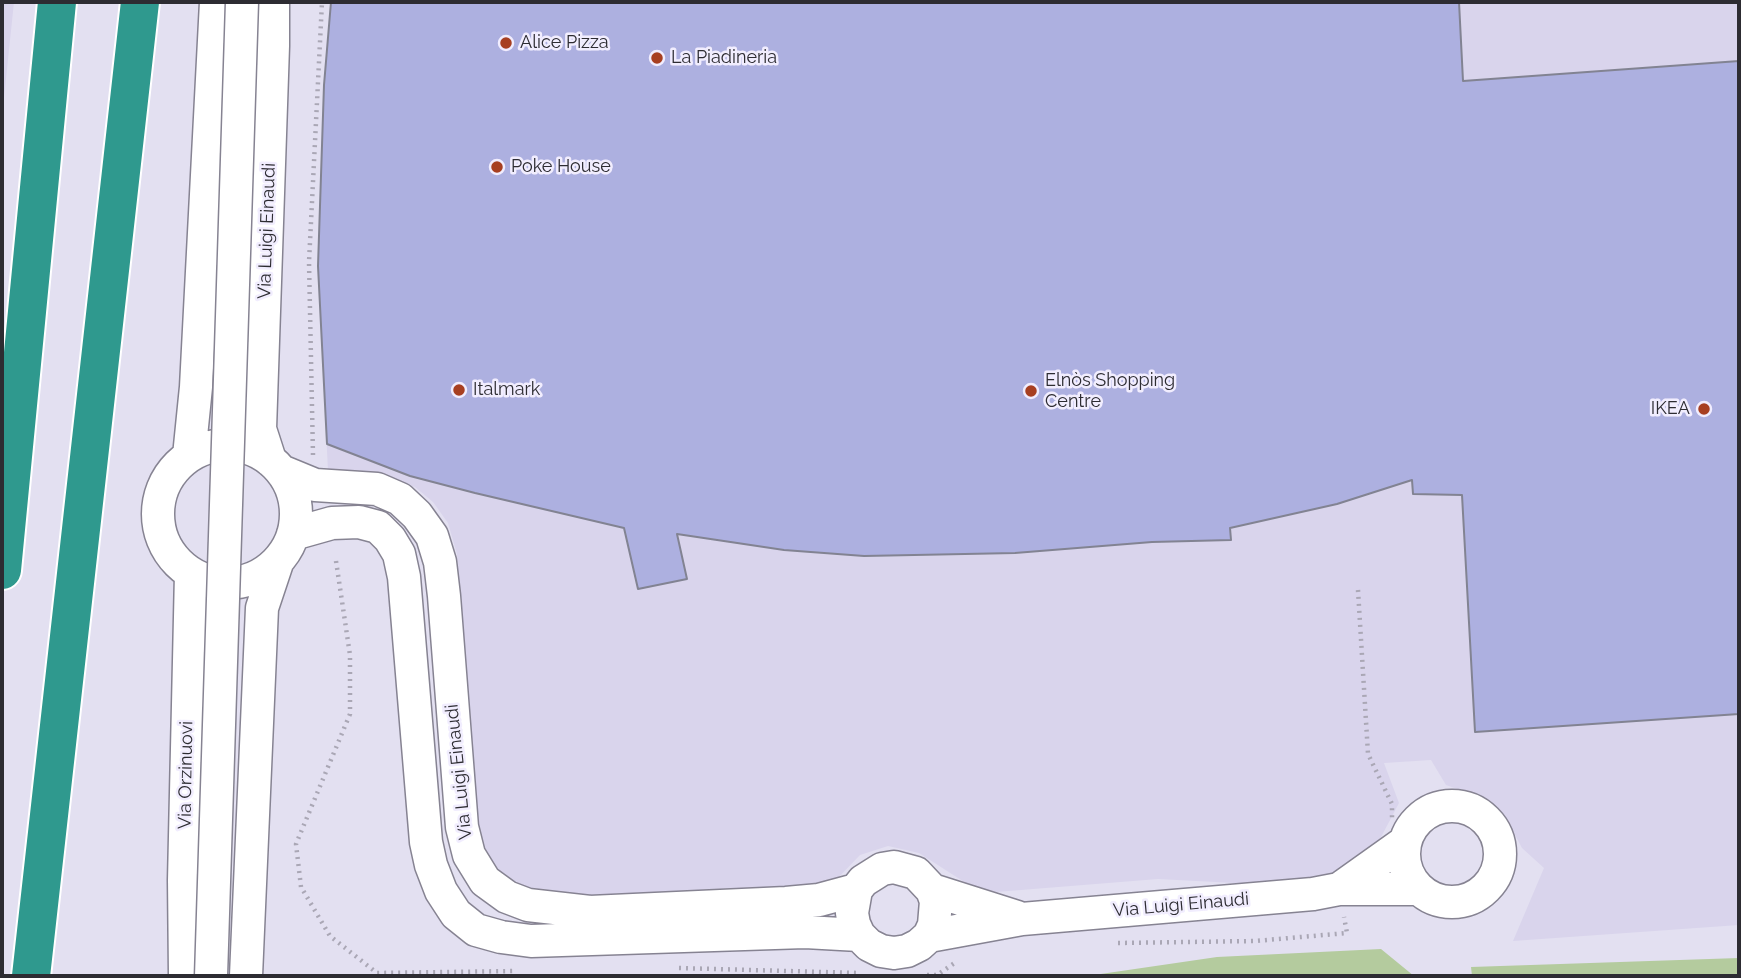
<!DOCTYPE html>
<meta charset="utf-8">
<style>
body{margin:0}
#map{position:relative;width:1741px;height:978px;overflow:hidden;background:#e3e0f1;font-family:Raleway,sans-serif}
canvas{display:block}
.frame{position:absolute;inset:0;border:4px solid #2d2c32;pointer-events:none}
</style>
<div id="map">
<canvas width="1741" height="978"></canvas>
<div class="frame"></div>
</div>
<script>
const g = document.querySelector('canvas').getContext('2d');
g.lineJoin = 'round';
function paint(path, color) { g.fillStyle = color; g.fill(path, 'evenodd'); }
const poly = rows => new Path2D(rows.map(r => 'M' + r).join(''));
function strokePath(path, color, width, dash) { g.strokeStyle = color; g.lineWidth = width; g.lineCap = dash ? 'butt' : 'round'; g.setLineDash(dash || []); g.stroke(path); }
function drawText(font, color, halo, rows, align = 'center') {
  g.font = font + ' Raleway,sans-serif'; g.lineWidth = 5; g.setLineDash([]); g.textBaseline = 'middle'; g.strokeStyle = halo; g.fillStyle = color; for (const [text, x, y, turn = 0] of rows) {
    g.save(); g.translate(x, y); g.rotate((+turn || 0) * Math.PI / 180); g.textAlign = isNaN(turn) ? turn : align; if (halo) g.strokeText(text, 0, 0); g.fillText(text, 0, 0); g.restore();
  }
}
paint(poly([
 [2,2,14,2,2,117],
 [331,2,1739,2,1739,925,1513,941,1544,868,1522,848,1504,814,1488,800,1446,785,1431,760,1384,763,1399,803,1380,839,1363,859,1345,871,1309,880,1254,884,1158,879,996,892,969,885,919,853,888,846,860,855,837,879,822,887,584,902,524,888,504,878,487,861,474,814,457,554,448,523,433,502,415,487,383,477,353,472,328,471,318,266,324,85]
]), '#d9d4ec');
paint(poly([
 [1381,949,1414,976,1087,976,1217,957],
 [1739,958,1739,976,1472,976,1471,967]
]), '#b4cb9e');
const building = poly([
 [331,2,1459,2,1463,81,1739,61,1739,714,1475,732,1462,495,1413,494,1412,480,1337,504,1230,528,1231,540,1152,542,1015,553,864,556,784,550,677,534,687,579,638,589,624,528,475,493,410,476,327,444,318,266,324,85,331,2]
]);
paint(building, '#adb0e0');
strokePath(building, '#828392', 2);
const minor = poly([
 '158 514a69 69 0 1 1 138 0a69 69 0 1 1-138 0Z',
 [189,456,196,387,216,2],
 [270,460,260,429,273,46,273,2],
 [281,471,315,485,377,489,400,499,417,515,432,536,440,562,444,596,462,827,469,855,485,881,507,897,528,905,590,912,786,903,819,900,856,890],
 [293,534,332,523,359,522,378,527,390,539,399,554,404,577,426,842,431,865,441,891,456,914,476,930,501,937,531,941,805,932,859,935],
 '1404 854a48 48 0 1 1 96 0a48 48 0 1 1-96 0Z',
 [1339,889,1405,842],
 [932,890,1017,917],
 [929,936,934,925,936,901,932,890,916,873,894,867,882,869,863,881,856,890,852,913,854,924,859,935,869,945,881,951,894,953,907,951,919,945,929,936,1022,919,1313,894,1339,889,1419,889],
 [185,976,184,880,191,573],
 [246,976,262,608,277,563]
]);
const highway = poly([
 [2,570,57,2],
 [31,976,140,2]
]);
strokePath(minor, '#868392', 35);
strokePath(highway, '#fff', 42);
strokePath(poly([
 [313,455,309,262,322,2],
 [336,561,350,655,350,714,296,844,301,887,330,936,377,973,516,971],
 [1358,590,1368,754,1392,804,1392,818],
 [1118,943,1255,941,1347,933,1344,917],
 [679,968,859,973],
 [927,975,937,975,956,962]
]), '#aaa7b5', 4.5, [2, 5]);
strokePath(minor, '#fff', 32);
strokePath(highway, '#2f998e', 38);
const minorBridge = poly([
 [211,976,242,2]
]);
strokePath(minorBridge, '#868392', 35, []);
strokePath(minorBridge, '#fff', 32);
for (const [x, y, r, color] of [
 [506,43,7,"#a73f21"],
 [657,58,7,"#a73f21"],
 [497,167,7,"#a73f21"],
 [459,390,7,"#a73f21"],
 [1031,391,7,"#a73f21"],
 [1704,409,7,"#a73f21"]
]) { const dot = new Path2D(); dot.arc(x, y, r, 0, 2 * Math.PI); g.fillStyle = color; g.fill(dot); strokePath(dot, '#f1edfe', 2.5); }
drawText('18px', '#2d2c32', '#f1edfe', [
 ["Alice Pizza",520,43],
 ["La Piadineria",671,58],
 ["Poke House",511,167],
 ["Elnòs Shopping",1045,381],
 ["Centre",1045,402],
 ["Italmark",473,390],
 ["IKEA",1690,409,"right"]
], 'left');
drawText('18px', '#2d2c32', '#f1edfe', [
 ["Via Luigi Einaudi",267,231,-88],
 ["Via Luigi Einaudi",459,772,-96],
 ["Via Orzinuovi",186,775,-89],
 ["Via Luigi Einaudi",1181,905,-5]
]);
</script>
